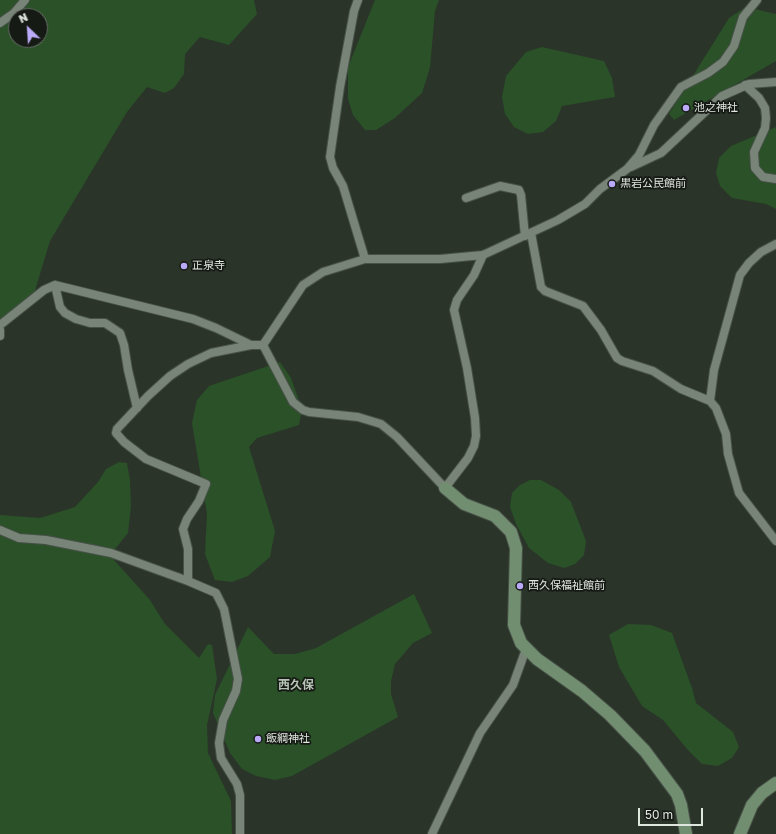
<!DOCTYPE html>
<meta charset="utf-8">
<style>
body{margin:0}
#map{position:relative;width:776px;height:834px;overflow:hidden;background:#2a3429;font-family:"Golos Text",sans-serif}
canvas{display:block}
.north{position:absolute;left:8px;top:8px;width:40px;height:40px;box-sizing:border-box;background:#161a15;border:1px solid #666c65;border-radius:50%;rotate:335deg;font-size:11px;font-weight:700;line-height:16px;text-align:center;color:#dfe6de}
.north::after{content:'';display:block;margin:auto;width:14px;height:18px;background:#baaaf7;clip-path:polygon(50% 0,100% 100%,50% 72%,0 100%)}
.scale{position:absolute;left:638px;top:808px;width:65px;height:18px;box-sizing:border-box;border:2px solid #dfe6de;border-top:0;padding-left:5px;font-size:12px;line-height:14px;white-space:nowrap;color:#dfe6de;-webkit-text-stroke:3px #161a15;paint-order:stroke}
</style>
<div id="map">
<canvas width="776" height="834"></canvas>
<div class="north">N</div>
<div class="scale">50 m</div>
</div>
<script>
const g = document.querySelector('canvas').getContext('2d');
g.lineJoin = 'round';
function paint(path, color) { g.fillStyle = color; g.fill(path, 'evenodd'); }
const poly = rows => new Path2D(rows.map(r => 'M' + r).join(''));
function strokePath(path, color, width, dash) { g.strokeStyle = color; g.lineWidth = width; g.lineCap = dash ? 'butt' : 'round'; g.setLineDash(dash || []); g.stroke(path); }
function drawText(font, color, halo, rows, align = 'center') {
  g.font = font + ' "Golos Text","Noto Sans JP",sans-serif'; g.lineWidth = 3.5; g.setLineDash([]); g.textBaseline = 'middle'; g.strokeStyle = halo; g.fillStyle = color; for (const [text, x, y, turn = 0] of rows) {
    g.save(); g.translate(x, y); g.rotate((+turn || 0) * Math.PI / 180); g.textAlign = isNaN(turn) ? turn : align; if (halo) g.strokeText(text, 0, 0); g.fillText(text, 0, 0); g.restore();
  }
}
paint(poly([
 [0,0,254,0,257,14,229,45,200,37,185,54,184,74,174,88,165,93,147,87,127,112,50,241,34,294,0,320],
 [16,16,40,16,40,40,16,40],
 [375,0,439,0,435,11,430,68,422,93,395,118,376,130,365,130,353,115,348,99,348,67],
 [746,7,776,14,776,61,674,120,669,114,729,18],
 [542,47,604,61,612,78,615,97,562,106,556,121,543,132,528,134,514,127,505,114,502,97,506,76,526,52],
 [776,127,776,209,766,204,732,198,720,186,716,173,719,158,731,146],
 [280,362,291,378,302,409,299,425,257,438,249,447,275,531,270,557,248,576,232,582,215,580,205,554,207,514,192,423,197,400,209,386],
 [119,462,127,463,130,480,131,507,128,533,115,549,114,560,150,600,165,624,199,658,208,644,212,645,217,679,207,725,208,753,231,801,232,834,0,834,0,515,40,518,75,507,98,482,106,469],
 [530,480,541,480,559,490,571,502,586,541,584,555,575,564,564,568,548,563,529,548,516,524,510,507,512,493,520,485],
 [414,594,432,633,413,643,395,664,391,681,391,694,398,717,292,776,275,780,256,776,242,769,230,753,213,713,215,695,248,627,274,654,295,654,316,648],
 [628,624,651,625,672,633,692,688,696,703,733,732,739,747,732,758,718,766,702,764,687,749,663,720,642,706,619,667,609,635]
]), '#2a5128');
const street = poly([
 [358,0,354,11,340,87,330,157,333,168,343,186,365,259],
 [0,23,14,13,25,0],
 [745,85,759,98,765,108,766,118,765,128,754,152,755,168,763,177,776,179],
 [631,167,661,153,722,96,749,84,776,82],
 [466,198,500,186,519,190,521,195,525,236],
 [531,233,541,287,545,291,583,306,601,330,617,358,622,361,653,371,681,389,710,401,716,408,726,434,728,454,739,493,776,541],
 [483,255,474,275,457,300,454,310,467,368,475,418,476,436,474,446,468,458,445,488,397,437,381,424,358,417,309,412,303,410,293,402,263,345,303,285,323,272,365,259,440,259,483,255,558,220,585,204,600,189,627,169,639,155,654,125,681,87,708,73,723,62,734,46,743,17,757,0],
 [55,285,193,319,216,328,251,345],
 [0,325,44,290,55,285,60,307,65,313,76,319,90,323,105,323,120,333,124,345,128,370,137,408],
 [0,330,0,336],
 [710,401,714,370,740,275,749,263,761,252,776,244],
 [0,530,19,538,46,540,111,553,188,581,216,593,224,609,238,679,236,691,223,720,219,743,221,758,237,784,240,795,240,834],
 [188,581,188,549,183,529,187,519,199,501,206,484,146,459,124,442,116,433,117,429,148,396,170,376,188,364,211,353,251,345,263,345],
 [432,834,480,733,513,685,526,649]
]);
const secondary = poly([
 [445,488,464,504,495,516,511,532,516,548,514,625,521,643,537,659,582,691,610,715,645,751,677,794,681,805,686,834],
 [740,834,752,805,762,793,776,783]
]);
strokePath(street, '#475147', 10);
strokePath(secondary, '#475147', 14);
strokePath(street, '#788477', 8);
strokePath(secondary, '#728e70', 12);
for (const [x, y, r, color] of [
 [686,108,4,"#baaaf7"],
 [612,184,4,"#baaaf7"],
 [184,266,4,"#baaaf7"],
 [520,586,4,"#baaaf7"],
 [258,739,4,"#baaaf7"]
]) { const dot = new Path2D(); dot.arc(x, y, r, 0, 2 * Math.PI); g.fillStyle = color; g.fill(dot); strokePath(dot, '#161a15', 1.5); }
drawText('11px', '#dfe6de', '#161a15', [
 ["池之神社",694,108],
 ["黒岩公民館前",620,184],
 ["正泉寺",192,266],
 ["西久保福祉館前",528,586],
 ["飯綱神社",266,739]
], 'left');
drawText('bold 12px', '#b6c3b5', '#161a15', [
 ["西久保",296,685]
]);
</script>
